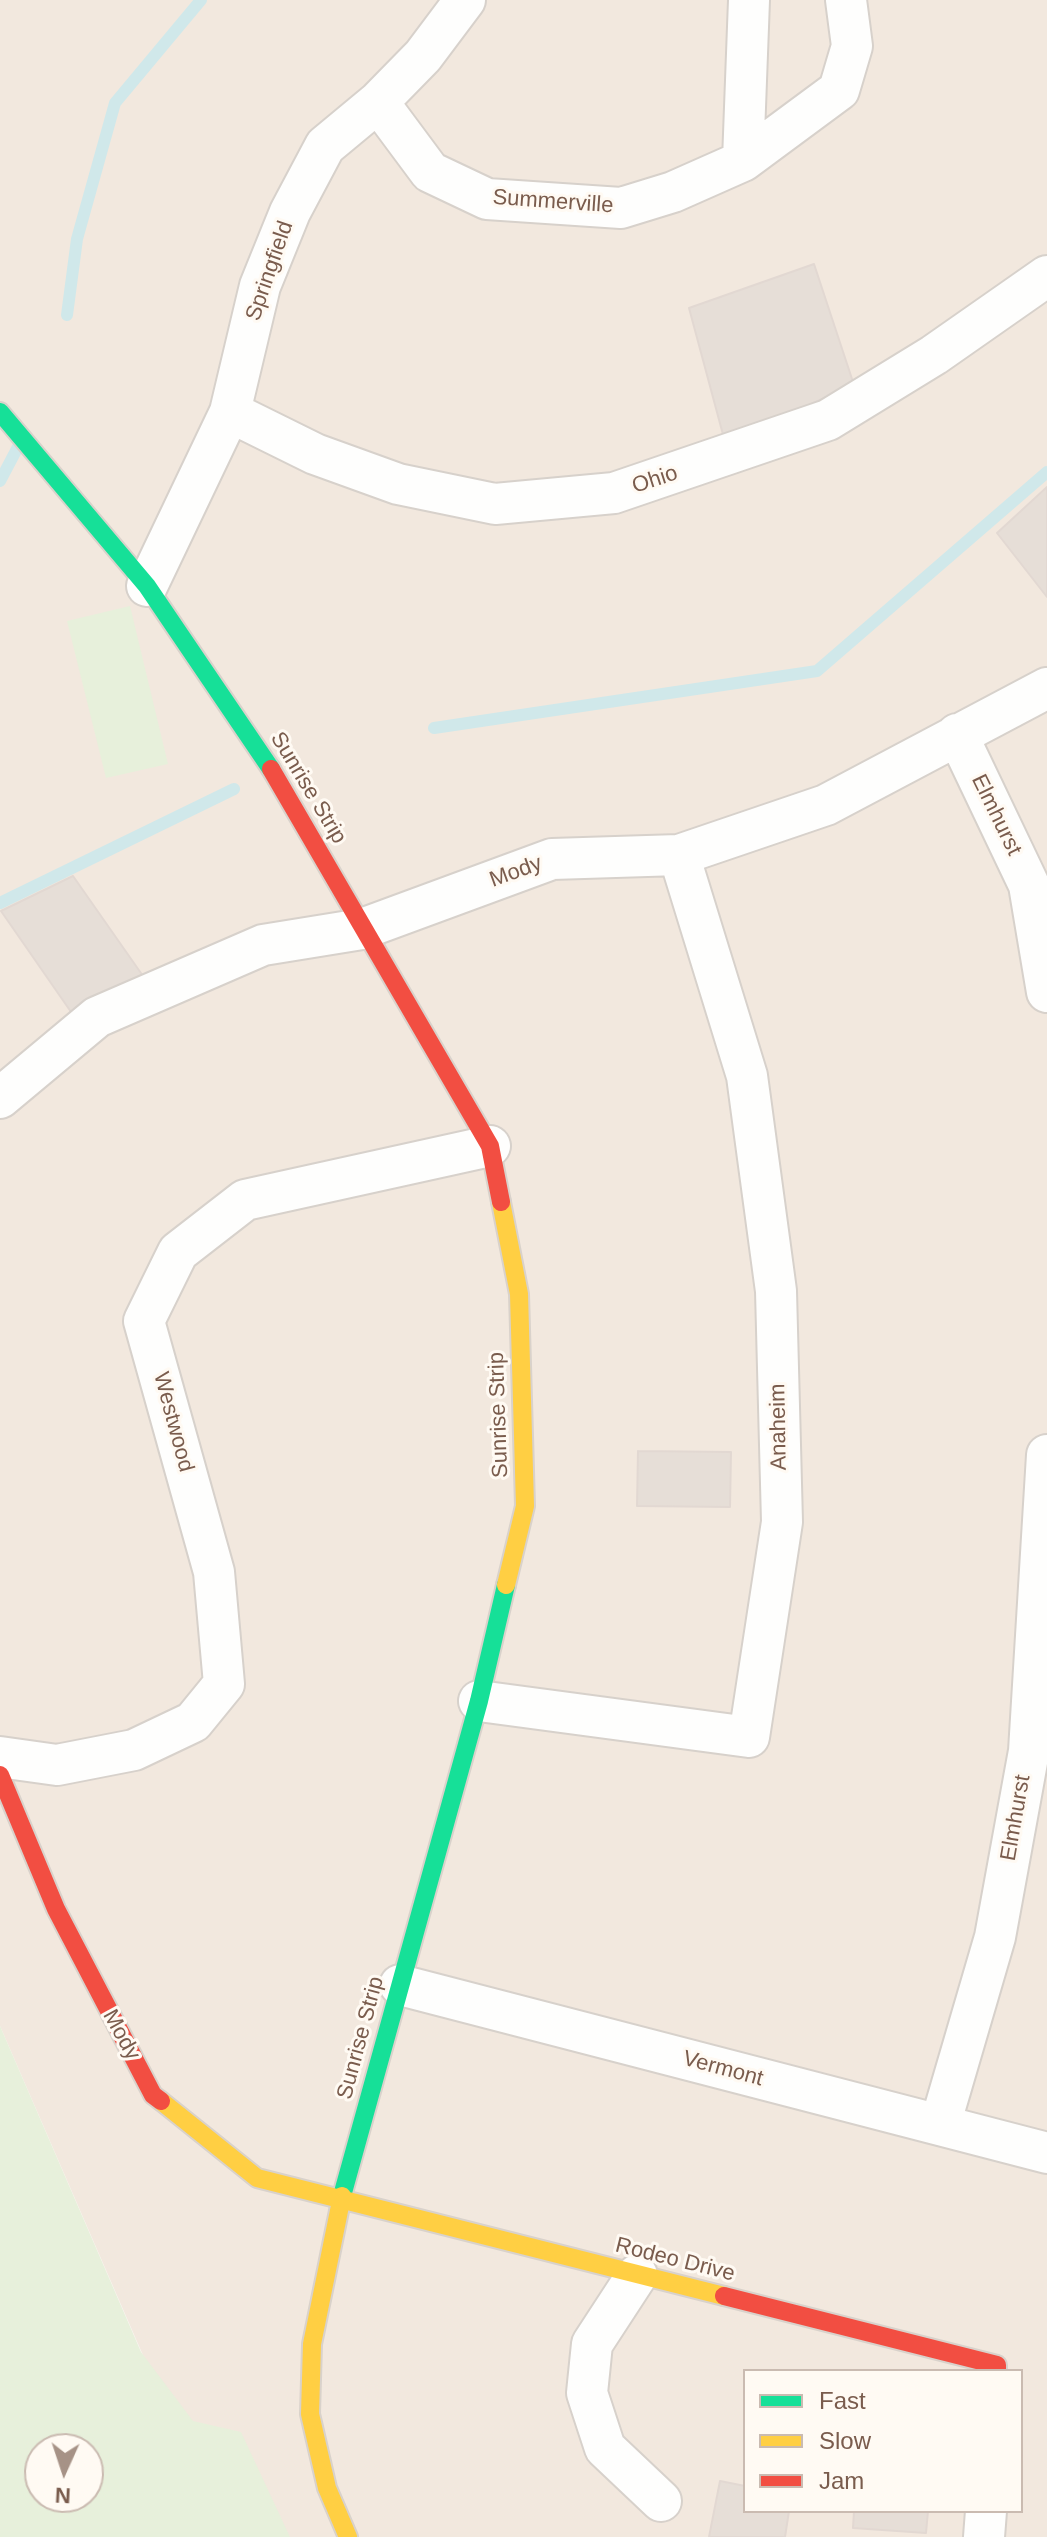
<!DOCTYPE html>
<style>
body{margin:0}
#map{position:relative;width:1047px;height:2537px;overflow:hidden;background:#f9f5f0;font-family:Arial,sans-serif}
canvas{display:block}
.legend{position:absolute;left:743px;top:2369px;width:280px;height:144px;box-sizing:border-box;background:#fffaf3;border:2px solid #cabbb1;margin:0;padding:10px 14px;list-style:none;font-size:24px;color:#7a5c4d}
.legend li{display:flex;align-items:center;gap:16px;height:40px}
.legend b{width:40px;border:2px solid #cabbb1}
.north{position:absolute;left:24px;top:2433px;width:80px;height:80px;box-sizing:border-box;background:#fffaf3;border:2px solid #cabbb1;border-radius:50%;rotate:183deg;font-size:22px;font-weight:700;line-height:32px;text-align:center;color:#7a5c4d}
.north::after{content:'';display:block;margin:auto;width:28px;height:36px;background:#a69286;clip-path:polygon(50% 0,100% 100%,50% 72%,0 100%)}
</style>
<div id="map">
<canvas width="1047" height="2537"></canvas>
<ul class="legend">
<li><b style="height:10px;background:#16e098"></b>Fast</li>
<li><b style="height:10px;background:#ffcf43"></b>Slow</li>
<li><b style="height:10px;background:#f24e42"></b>Jam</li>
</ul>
<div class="north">N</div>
</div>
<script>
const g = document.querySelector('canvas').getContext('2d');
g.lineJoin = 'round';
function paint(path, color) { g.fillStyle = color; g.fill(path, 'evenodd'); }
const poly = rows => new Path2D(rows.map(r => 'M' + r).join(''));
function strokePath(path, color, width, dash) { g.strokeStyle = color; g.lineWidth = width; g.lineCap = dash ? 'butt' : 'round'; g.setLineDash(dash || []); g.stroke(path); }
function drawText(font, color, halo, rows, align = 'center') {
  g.font = font + ' Arial,sans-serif'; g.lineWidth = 6; g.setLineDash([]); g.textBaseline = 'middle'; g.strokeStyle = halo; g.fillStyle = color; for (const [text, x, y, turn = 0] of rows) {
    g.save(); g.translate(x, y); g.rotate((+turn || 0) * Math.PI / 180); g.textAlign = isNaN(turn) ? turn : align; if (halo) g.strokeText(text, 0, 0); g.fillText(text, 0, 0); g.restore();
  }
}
paint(poly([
 [0,0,1047,0,1047,2537,222,2537,0,2026],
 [745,2371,1021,2371,1021,2511,745,2511]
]), '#f2e8de');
paint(poly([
 [130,606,168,764,106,778,67,621],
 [0,2026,141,2352,193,2421,241,2432,290,2537,0,2537],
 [40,2449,88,2449,88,2497,40,2497]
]), '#e7f0db');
strokePath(poly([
 [67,315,77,239,115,103,201,0],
 [0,481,19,445],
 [434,728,817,671,1047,472],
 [0,903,234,789]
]), '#d0e8ea', 12);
const building = poly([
 [814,264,854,385,725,442,689,308,814,264],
 [1047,487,1047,597,997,533,1047,487],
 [73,876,150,986,78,1022,1,911,73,876],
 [638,1451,731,1452,730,1507,637,1506,638,1451],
 [720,2481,745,2486,745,2511,789,2511,785,2537,709,2537,720,2481],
 [854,2511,928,2511,926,2533,853,2528,854,2511]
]);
paint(building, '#e6ded7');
strokePath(building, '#e2d8d2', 2);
const street = poly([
 [378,102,430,172,487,199,621,208,673,192,743,161,749,0],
 [743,161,839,90,852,46,846,0],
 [230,412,315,454,398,484,495,504,614,493,828,420,934,355,1047,276],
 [147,586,230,412,260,286,290,212,325,146,378,102,423,56,465,0],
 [957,734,1029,885,1047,992],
 [0,1098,97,1017,263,945,362,929,552,859,679,855,826,805,1047,688],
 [479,1701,749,1737,782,1522,776,1291,747,1076,679,855],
 [0,1757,57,1765,134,1750,193,1722,224,1684,214,1572,144,1321,178,1252,245,1200,490,1146],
 [400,1985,1047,2153],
 [940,2125,995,1937,1029,1751,1047,1455],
 [637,2275,592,2344,587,2393,605,2448,661,2501],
 [984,2537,986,2511]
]);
const fast = poly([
 [0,412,147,586,271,769],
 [342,2196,479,1701,506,1585]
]);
const slow = poly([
 [501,1202,519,1294,525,1506,506,1585],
 [161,2101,257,2178,724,2296],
 [342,2196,312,2344,310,2414,327,2488,348,2537]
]);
const jam = poly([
 [271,769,490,1146,501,1202],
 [0,1775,56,1909,153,2095,161,2101],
 [724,2296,997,2365,997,2371]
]);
strokePath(street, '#d7d1cb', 44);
strokePath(fast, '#d9d2cb', 22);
strokePath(slow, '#d9d2cb', 22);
strokePath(jam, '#d9d2cb', 22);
strokePath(street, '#fefefd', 40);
strokePath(fast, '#16e098', 18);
strokePath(slow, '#ffcf43', 18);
strokePath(jam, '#f24e42', 18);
drawText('22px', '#7a5c4d', '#fffaf3', [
 ["Summerville",553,202,4],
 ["Springfield",270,271,-71],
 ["Ohio",655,480,-18],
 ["Sunrise Strip",308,788,59],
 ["Elmhurst",996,815,64],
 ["Mody",516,872,-20],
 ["Sunrise Strip",499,1415,-92],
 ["Westwood",173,1422,75],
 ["Anaheim",779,1427,-91],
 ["Elmhurst",1016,1818,-80],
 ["Mody",121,2035,61],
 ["Sunrise Strip",361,2038,-75],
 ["Vermont",723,2069,15],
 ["Rodeo Drive",675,2260,14]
]);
</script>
